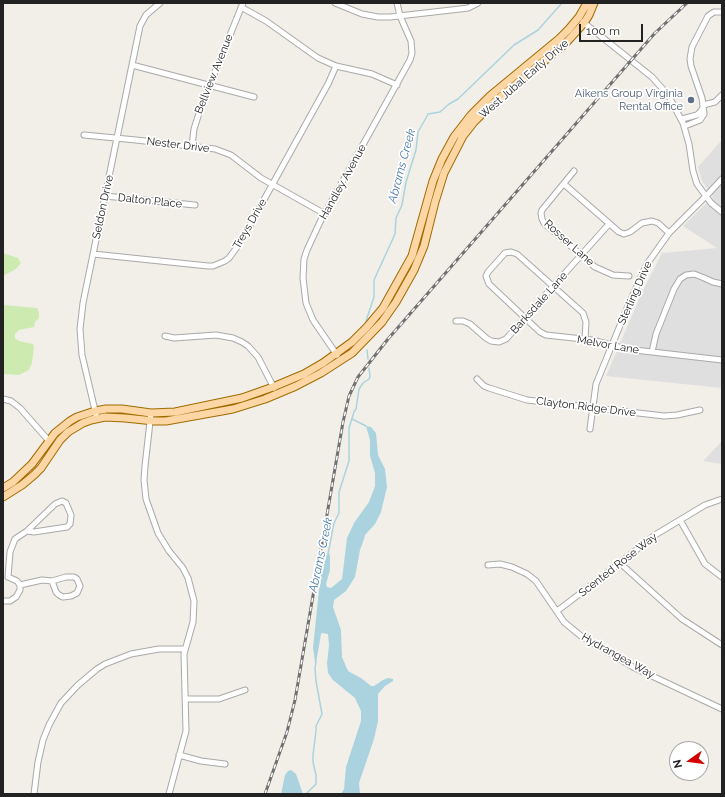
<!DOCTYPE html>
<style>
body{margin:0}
#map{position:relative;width:725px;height:797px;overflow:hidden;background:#f2efe9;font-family:Raleway,sans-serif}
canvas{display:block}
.frame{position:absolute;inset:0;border:4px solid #222;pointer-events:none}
.north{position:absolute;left:669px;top:741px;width:40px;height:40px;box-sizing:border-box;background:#fff;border:1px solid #a7a7a7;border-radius:50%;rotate:256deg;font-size:11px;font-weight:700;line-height:16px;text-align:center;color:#222}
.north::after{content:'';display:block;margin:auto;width:14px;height:18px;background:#d40000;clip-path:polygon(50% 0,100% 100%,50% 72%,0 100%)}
.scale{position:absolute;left:579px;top:24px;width:64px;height:18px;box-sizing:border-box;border:2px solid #222;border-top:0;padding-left:5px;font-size:12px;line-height:14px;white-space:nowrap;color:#222;-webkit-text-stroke:3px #fff;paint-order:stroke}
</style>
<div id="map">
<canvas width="725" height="797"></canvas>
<div class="frame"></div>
<div class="north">N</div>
<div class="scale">100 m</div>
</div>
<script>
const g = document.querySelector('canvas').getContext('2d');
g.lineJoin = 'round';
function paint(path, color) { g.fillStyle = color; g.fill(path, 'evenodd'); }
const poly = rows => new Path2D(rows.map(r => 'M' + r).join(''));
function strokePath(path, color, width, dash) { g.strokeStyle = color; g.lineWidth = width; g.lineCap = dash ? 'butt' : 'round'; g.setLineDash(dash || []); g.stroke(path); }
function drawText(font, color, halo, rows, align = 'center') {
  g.font = font + ' Raleway,sans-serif'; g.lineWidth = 3.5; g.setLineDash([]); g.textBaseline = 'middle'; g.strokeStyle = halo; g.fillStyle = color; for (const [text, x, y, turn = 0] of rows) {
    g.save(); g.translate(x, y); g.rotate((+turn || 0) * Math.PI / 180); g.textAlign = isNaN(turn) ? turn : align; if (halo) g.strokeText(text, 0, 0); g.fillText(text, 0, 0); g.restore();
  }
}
paint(poly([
 [722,140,722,388,606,376,640,297,662,253,717,248,683,226,713,197,702,181,698,167],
 [722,441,722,464,703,461]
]), '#e0dfdf');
paint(poly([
 [3,253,18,258,21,263,16,269,3,276],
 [3,305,37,308,39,313,39,318,35,322,34,327,19,330,15,334,15,338,19,341,33,344,34,347,32,363,29,370,19,375,3,374]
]), '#cdebb0');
paint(poly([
 [366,426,371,427,376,433,378,455,385,469,387,487,381,512,375,524,365,535,364,539,360,550,355,577,346,591,334,600,333,607,341,630,342,657,348,671,361,678,371,686,374,686,383,680,388,678,393,679,393,681,385,686,378,694,378,721,374,739,359,783,360,794,341,794,344,789,346,767,361,721,361,711,355,698,333,680,328,673,327,663,329,645,328,634,322,633,321,634,316,663,315,662,313,648,320,580,325,557,328,553,330,555,330,570,326,584,327,587,331,588,342,579,347,538,354,523,369,502,375,486,375,473,370,456,370,440],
 [291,770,296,774,303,794,281,794,285,775,288,771]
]), '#aad3df');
strokePath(poly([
 [366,321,374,297,374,280,395,234,396,218,402,205,406,182,416,150,418,132,426,118,428,114,440,112,449,104,458,99,514,45,538,30,562,3],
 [367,350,368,359],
 [352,419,366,426],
 [328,554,334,523,339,513,339,492,349,461,349,428,354,412,356,409,359,389,363,383,369,379,370,376,369,368],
 [306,794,316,784,316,775,313,762,313,755,316,731,316,726,322,714,316,681,315,668,316,661]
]), '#aad3df', 1.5);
const minor = poly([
 [335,3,362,14,378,17,390,17,460,9,468,8,478,3],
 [241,7,266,21,318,58,336,66,372,74,397,85],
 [583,22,652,77,668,95,683,123,689,144,693,171,697,184,711,203,722,212],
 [132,65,254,97],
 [703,105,715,102,722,95],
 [682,119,697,115,701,111,703,107],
 [685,126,700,120,704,114,702,98,691,66,690,59,692,47,708,16,714,12,722,12],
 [84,135,136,140,215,149,231,155,261,178,325,214],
 [192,146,194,129,202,104,243,3],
 [574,171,542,210,541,213,542,219,544,223,595,267,613,275,629,276],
 [564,184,619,232,624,234,630,232,642,223,652,221,658,223,669,233],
 [105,196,195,205],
 [93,254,208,266,213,266,225,261,229,258,240,243,328,84,336,66],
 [456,321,463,321,470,324,486,338,491,341,499,342,506,339,609,224],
 [165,336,174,338,216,335,233,338,242,342,248,346,258,357,274,388],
 [585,339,586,322,583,313,517,254,511,252,505,253,488,272,486,276,489,284,540,332,546,335,592,340,626,349,722,360],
 [652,352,656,334,674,289,680,279,686,275,694,274,702,277,713,282,722,284],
 [337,355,313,320,306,303,303,278,304,259,307,250,320,222,410,60,412,53,411,41,400,16,397,3],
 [477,379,484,386,489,388,527,400,664,416,677,415,700,410],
 [3,399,11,401,20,408,49,441],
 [151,413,145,466,144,480,146,499,158,533,169,551,183,568,188,578,194,601,193,622,184,654,186,731,169,794],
 [97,419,82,355,80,329,83,303,140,26,146,15,160,3],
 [590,429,596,384,628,306,647,264,669,233,709,193,722,179],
 [680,520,705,564,722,577],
 [620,563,682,619,722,645],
 [488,565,500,564,512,567,527,574,536,581,564,622,581,636,633,667,722,709],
 [8,577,10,552,15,539,27,531,55,504,62,501,66,503,71,515,70,524,67,527,34,532,27,531],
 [66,577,74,577,77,579,80,586,77,593,71,596,63,597,59,595,56,592,52,581,66,577],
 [20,585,42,580,52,581],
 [3,601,10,601,16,597,20,590,20,585,17,581,8,577],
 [557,611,602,577,655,535,705,505,722,499],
 [185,699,219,699,245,690],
 [179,755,201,761,225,764],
 [34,794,38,762,43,740,49,725,61,703,78,685,97,669,105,664,131,654,159,649,185,649]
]);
const major = poly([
 [3,488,13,482,32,464,55,433,70,421,77,417,95,411,106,409,122,409,151,413,175,412,242,398,273,387,304,374,323,363,352,342,367,327,383,308,412,256,433,181,442,159,454,137,471,115,490,96,559,39,569,29,579,17,587,3],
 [3,497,22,485,34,475,41,468,60,440,68,432,83,423,91,420,105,417,125,418,154,421,166,421,233,409,265,399,296,386,321,373,352,353,382,322,396,302,414,270,424,246,435,202,444,173,463,136,474,122,492,104,565,44,584,23,589,15,594,3]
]);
strokePath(minor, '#a9a9a9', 7);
strokePath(major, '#a06b00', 9);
strokePath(minor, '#fff', 5);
strokePath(major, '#fcd6a4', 7);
const rail = poly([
 [265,794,287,732,295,700,343,422,349,396,358,377,388,339,655,33,687,3]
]);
strokePath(rail, '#707070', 3);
strokePath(rail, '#fff', 1.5, [4.5]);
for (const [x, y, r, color] of [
 [691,100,4,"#5c6f8a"]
]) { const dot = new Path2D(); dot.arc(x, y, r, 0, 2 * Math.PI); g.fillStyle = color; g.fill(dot); strokePath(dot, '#fff', 1.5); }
drawText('11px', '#222', '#fff', [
 ["Bellview Avenue",214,74,-68],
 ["West Jubal Early Drive",524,79,-41],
 ["Nester Drive",178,145,7],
 ["Handley Avenue",343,182,-61],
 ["Dalton Place",150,201,6],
 ["Seldon Drive",103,207,-78],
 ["Treys Drive",250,224,-60],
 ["Rosser Lane",569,243,42],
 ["Sterling Drive",635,293,-66],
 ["Barksdale Lane",539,303,-48],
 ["Melvor Lane",608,345,10],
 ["Clayton Ridge Drive",586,407,7],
 ["Scented Rose Way",618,565,-38],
 ["Hydrangea Way",618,656,29]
]);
drawText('11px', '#4e5e75', '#fff', [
 ["Aikens Group Virginia",683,94],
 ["Rental Office",683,107]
], 'right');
drawText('italic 12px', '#4a7aab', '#fff', [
 ["Abrams Creek",402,166,-75],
 ["Abrams Creek",321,555,-78]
]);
</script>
